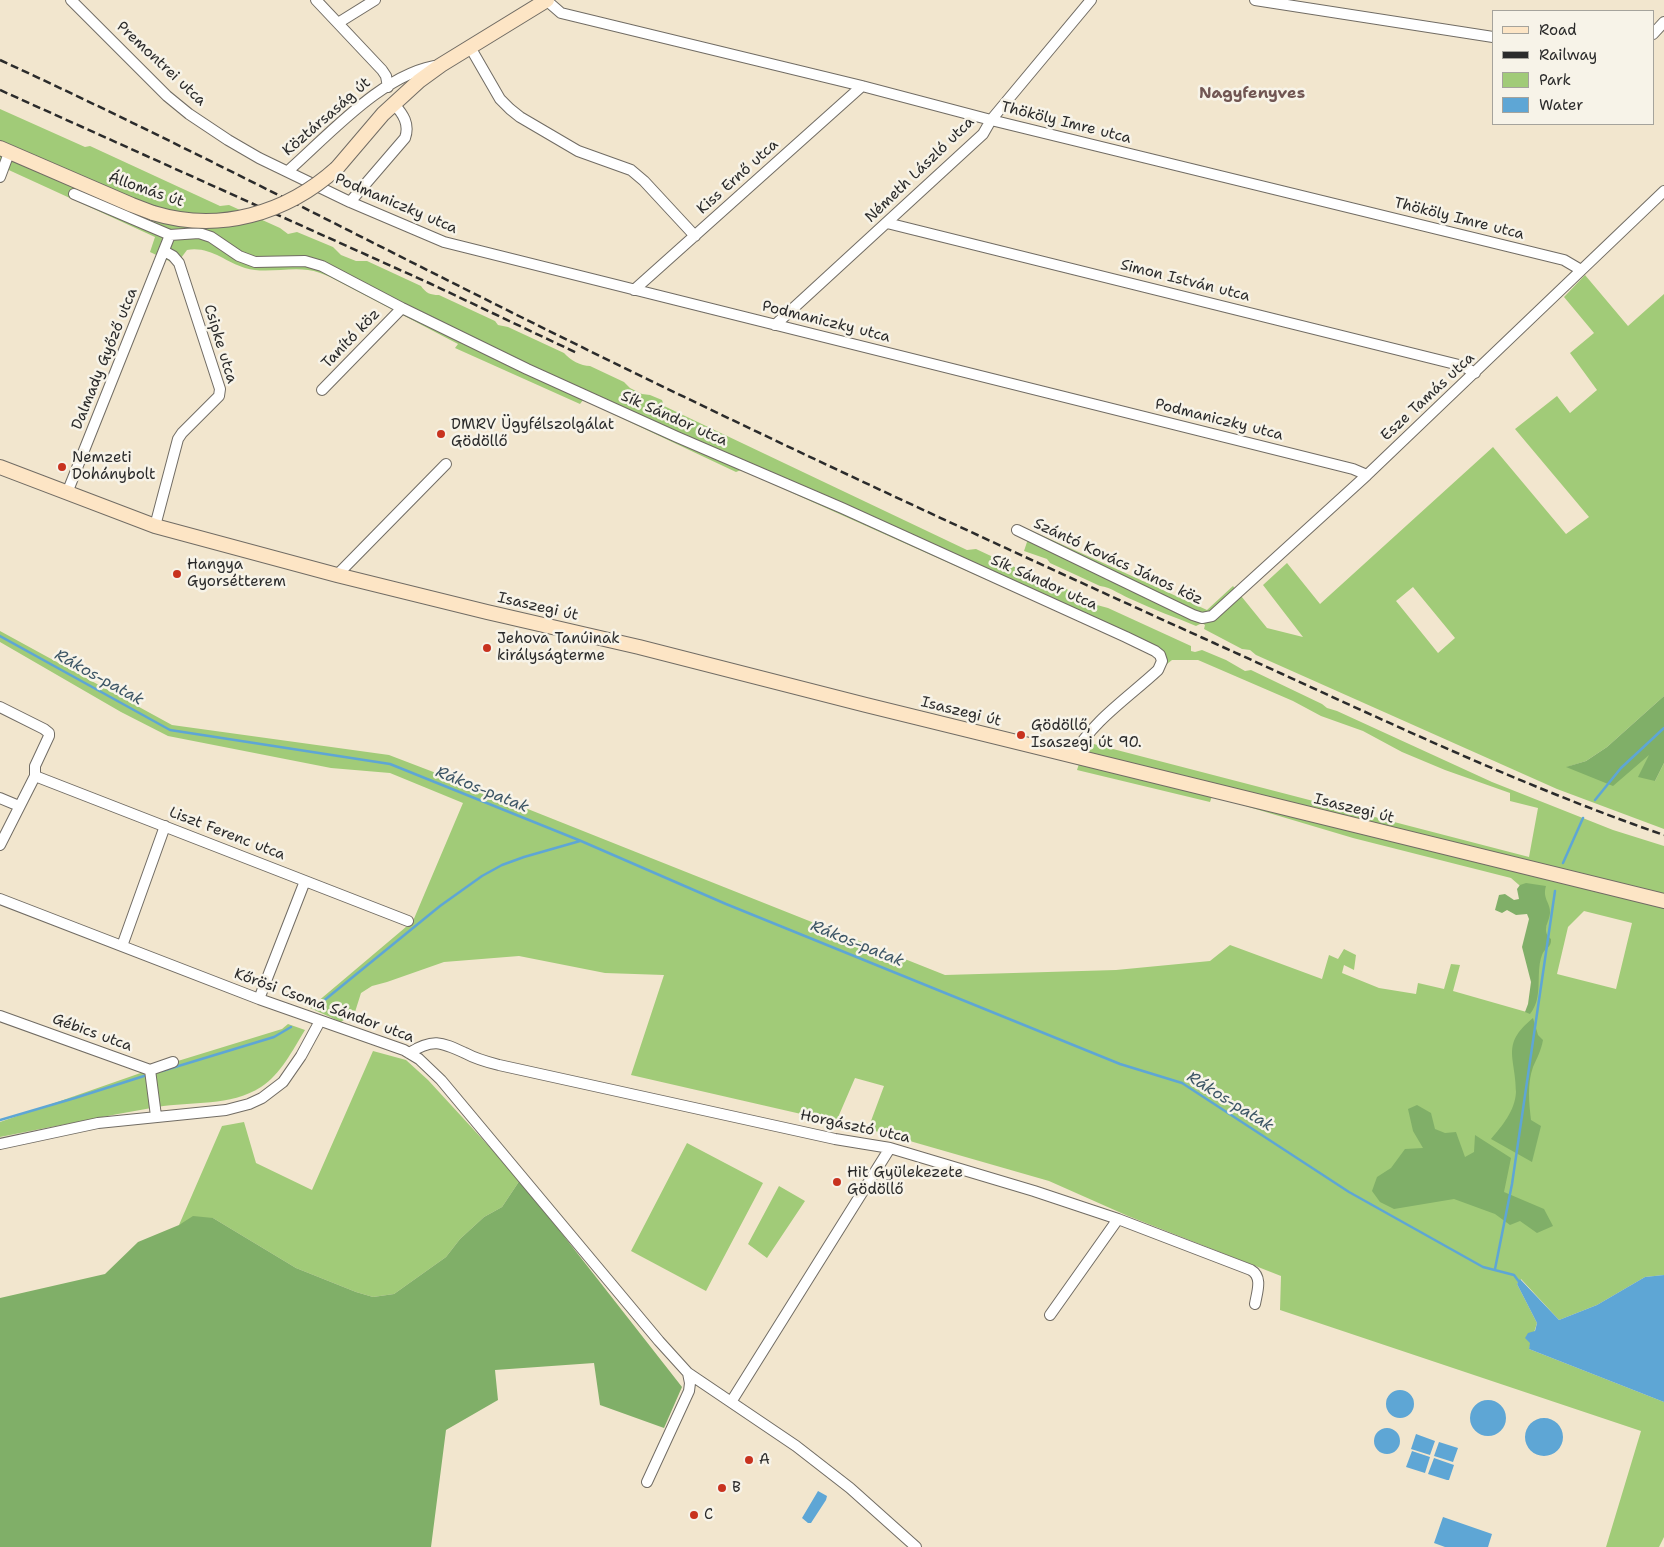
<!DOCTYPE html>
<html>
<head>
<meta charset="utf-8">
<style>
	body { margin:0 }
	#map { position:relative; width:1664px; height:1547px; overflow:hidden; background:#f2e6ce; font-family:"Shantell Sans",sans-serif }
	canvas { display:block }
	.legend { position:absolute; left:1492px; top:10px; width:162px; height:115px; box-sizing:border-box; background:#f7f3e8; border:1px solid #a5a39c; margin:0; padding:6px 9px; list-style:none; font-size:15px; color:#2b2b2b }
	.legend li { display:flex; align-items:center; gap:10px; height:25px }
	.legend b { width:25px; border:1px solid #a5a39c }
</style>
</head>
<body>
<div id="map">
<canvas width="1664" height="1547"></canvas>
<ul class="legend">
<li><b style="height:6px;background:#fde5c5"></b>Road</li>
<li><b style="height:6px;background:#2b2b2b"></b>Railway</li>
<li><b style="height:14px;background:#a1cb78"></b>Park</li>
<li><b style="height:14px;background:#5ea6d5"></b>Water</li>
</ul>
</div>
<script>
const ctx = document.querySelector('canvas').getContext('2d');
ctx.lineJoin = 'round';
function paint(path, color) { ctx.fillStyle = color; ctx.fill(path, 'evenodd'); }
function trace(path, color, width, dash) { ctx.strokeStyle = color; ctx.lineWidth = width; ctx.lineCap = dash ? 'butt' : 'round'; ctx.setLineDash(dash || []); ctx.stroke(path); }
function write(font, color, halo, rows, align = 'center') {
  ctx.font = font + ' "Shantell Sans",sans-serif'; ctx.lineWidth = 5; ctx.setLineDash([]); ctx.textBaseline = 'middle'; ctx.strokeStyle = halo; ctx.fillStyle = color; for (const [text, x, y, turn = 0] of rows) {
    ctx.save(); ctx.translate(x, y); ctx.rotate((+turn || 0) * Math.PI / 180); ctx.textAlign = isNaN(turn) ? turn : align; if (halo) ctx.strokeText(text, 0, 0); ctx.fillText(text, 0, 0); ctx.restore();
  }
}
paint(new Path2D(`
	M 0,109 L 85,147 L 90,146 L 220,206 L 229,205 L 280,228 L 288,234 L 297,232 L 333,247 L 341,255 L 356,261 L 367,261 L 421,286 C 426,293 430,295 439,295 L 495,321 L 498,325 L 508,327 L 564,353 C 570,360 581,366 590,366 L 624,382 L 630,388 L 642,394 L 650,395 L 662,400 L 664,406 L 967,550 L 976,549 L 1038,578 L 1046,580 L 1093,601 L 1097,605 L 1108,608 L 1191,646 L 1191,651 L 1195,652 L 1202,650 L 1226,660 L 1245,671 L 1251,670 L 1322,704 L 1327,708 L 1337,711 L 1492,782 L 1613,830 L 1664,846 L 1664,1275 L 1645,1277 L 1597,1305 L 1559,1320 L 1521,1279 L 1517,1284 L 1537,1323 L 1529,1349 L 1664,1402 L 1664,1537 L 1659,1547 L 1606,1547 L 1641,1431 L 1280,1310 L 1281,1276 L 1128,1216 L 1049,1181 L 868,1129 L 884,1086 L 855,1078 L 836,1122 L 631,1075 L 664,975 L 605,973 L 519,956 L 444,962 L 387,982 L 372,986 L 361,993 L 355,1012 L 341,1022 L 310,1008 L 413,921 L 463,803 L 390,773 L 331,768 L 168,736 L 121,712 L 0,642 L 0,631 L 172,725 L 389,755 L 470,786 L 945,975 L 1116,970 L 1210,961 L 1230,945 L 1322,979 L 1329,955 L 1338,959 L 1344,949 L 1356,955 L 1354,970 L 1344,965 L 1342,973 L 1379,988 L 1416,994 L 1418,983 L 1444,989 L 1451,964 L 1460,965 L 1453,991 L 1530,1013 L 1549,911 L 1511,878 L 1353,838 L 1212,796 L 1210,802 L 1077,770 L 1086,742 L 1529,857 L 1538,808 L 1510,801 L 1510,793 L 1445,770 L 1402,752 L 1363,731 L 1321,716 L 1293,701 L 1198,660 L 1172,660 L 1167,664 L 1148,652 L 741,470 L 736,472 L 583,400 L 580,404 L 455,348 L 458,344 L 330,277 C 323,274 316,271 308,270 C 288,267 265,274 245,268 C 225,262 210,246 187,250 L 181,258 L 184,268 L 150,252 L 155,237 L 0,166 ZM 1584,911 L 1632,923 L 1616,989 L 1557,974 L 1568,927 Z
	M 1585,275 L 1628,326 L 1664,294 L 1664,696 L 1607,747 L 1586,761 L 1567,767 L 1650,753 L 1655,781 L 1664,763 L 1664,829 L 1557,789 L 1256,655 L 1250,650 L 1242,649 L 1204,629 L 1205,625 L 1202,623 L 1196,626 C 1175,617 1154,610 1133,600 C 1122,596 1111,587 1100,586 L 1050,563 L 1047,559 L 1024,551 L 1028,539 L 1015,531 L 1019,525 L 1207,610 L 1233,586 L 1267,628 L 1303,637 L 1263,585 L 1287,563 L 1320,604 L 1493,447 L 1566,534 L 1589,517 L 1515,429 L 1557,396 L 1570,413 L 1597,390 L 1570,353 L 1594,333 L 1564,297 ZM 1413,587 L 1455,638 L 1438,653 L 1396,601 Z
	M 288,1024 L 305,1030 C 292,1051 281,1074 261,1087 C 230,1107 192,1101 157,1107 C 105,1116 52,1127 0,1137 L 0,1122 L 155,1068 L 282,1029 Z
	M 373,1051 L 406,1060 L 428,1080 L 520,1180 L 502,1207 L 484,1217 L 460,1239 L 446,1257 L 394,1294 L 373,1297 L 356,1292 L 296,1268 L 213,1218 L 179,1225 L 222,1126 L 244,1122 L 256,1163 L 312,1190 Z
	M 687,1143 L 763,1183 L 706,1291 L 631,1251 Z
	M 779,1186 L 805,1201 L 767,1258 L 748,1244 Z`), '#a1cb78');
paint(new Path2D(`
	M 1664,696 L 1664,763 L 1655,781 L 1638,777 L 1649,755 L 1613,786 L 1566,767 L 1586,761 L 1607,747 Z
	M 1526,883 L 1546,886 C 1542,899 1551,903 1550,913 C 1549,923 1541,931 1551,939 C 1552,948 1544,948 1542,955 C 1535,974 1544,997 1530,1014 L 1525,1012 L 1528,1004 L 1531,982 L 1522,947 L 1529,919 L 1527,914 L 1516,915 L 1507,910 L 1502,913 L 1495,910 L 1499,895 L 1505,894 L 1514,900 L 1519,899 L 1517,889 L 1520,885 Z
	M 1533,1018 L 1538,1035 L 1543,1040 C 1541,1051 1537,1058 1533,1067 C 1527,1084 1529,1103 1531,1120 L 1541,1126 L 1532,1162 L 1491,1139 C 1502,1126 1515,1111 1516,1092 C 1516,1057 1500,1045 1533,1018 Z
	M 1417,1105 L 1431,1113 L 1435,1129 L 1445,1133 L 1456,1132 L 1465,1157 L 1474,1152 L 1475,1135 L 1511,1158 L 1504,1192 L 1544,1209 L 1553,1226 L 1537,1233 L 1520,1221 L 1510,1225 L 1495,1214 L 1454,1199 L 1394,1209 L 1380,1202 L 1372,1191 L 1377,1177 L 1391,1168 L 1405,1149 L 1423,1148 L 1413,1131 L 1408,1109 Z
	M 520,1180 L 682,1387 L 664,1428 L 600,1405 L 594,1363 L 495,1370 L 498,1400 L 446,1430 L 431,1547 L 0,1547 L 0,1298 L 105,1274 L 138,1242 L 179,1225 L 193,1216 L 213,1218 L 296,1268 L 356,1292 L 373,1297 L 394,1294 L 446,1257 L 460,1239 L 484,1217 L 502,1207 Z`), '#80af68');
paint(new Path2D(`
	M 1664,1275 L 1664,1402 L 1529,1349 L 1530,1343 L 1525,1338 L 1528,1333 L 1535,1331 L 1537,1323 L 1517,1284 L 1520,1279 L 1559,1320 L 1597,1305 L 1645,1277 Z
	M1386 1404a14 14 0 1 1 28 0a14 14 0 1 1-28 0Z
	M1470 1418a18 18 0 1 1 36 0a18 18 0 1 1-36 0Z
	M1525 1437a19 19 0 1 1 38 0a19 19 0 1 1-38 0Z
	M1374 1441a13 13 0 1 1 26 0a13 13 0 1 1-26 0Z
	M 1416,1434 L 1435,1441 L 1430,1455 L 1411,1449 Z
	M 1439,1442 L 1458,1448 L 1453,1462 L 1434,1456 Z
	M 1412,1451 L 1430,1457 L 1425,1473 L 1406,1467 Z
	M 1434,1458 L 1454,1465 L 1449,1480 L 1447,1480 L 1428,1474 Z
	M 818,1491 L 827,1496 L 826,1500 L 811,1523 L 808,1523 L 802,1518 Z
	M 1443,1517 L 1492,1534 L 1488,1547 L 1445,1547 L 1434,1543 Z`), '#5ea6d5');
trace(new Path2D(`
	M 0,636 L 170,730 L 390,764 L 581,841 L 726,904 L 1120,1064 L 1182,1083 L 1349,1192 L 1483,1267 L 1514,1275 L 1520,1283
	M 1595,800 L 1621,768 L 1664,728
	M 1563,863 L 1583,818
	M 316,1007 L 440,906 L 482,876 L 502,865 L 524,857 L 580,841
	M 162,1071 L 274,1037 L 291,1027
	M 0,1120 L 75,1098 L 144,1076
	M 1495,1269 L 1512,1184 L 1555,891`), '#5ea6d5', 2.5);
const street = new Path2D(`
	M 71,0 L 167,96 L 189,114 L 228,140 L 259,158 L 350,202 L 444,242 L 1353,469 L 1367,475
	M 316,0 L 382,70 L 386,76 L 388,87
	M 546,0 L 561,13 L 862,86 L 991,120 L 1564,260 L 1581,270
	M 1255,0 L 1493,37
	M 338,23 L 375,0
	M 1653,34 L 1664,22
	M 470,47 L 500,99 L 510,109 L 520,117 L 578,151 L 631,170 L 644,181 L 695,236
	M 288,171 C 329,135 385,71 441,65
	M 0,177 L 9,153
	M 74,194 L 170,235
	M 350,202 L 405,138 C 410,124 403,114 394,104
	M 887,223 L 1463,366 L 1475,373
	M 170,235 L 199,233 L 211,237 L 239,256 L 255,262 L 305,261 L 322,266 L 402,308 L 527,369 L 677,437 L 842,508 L 1126,637 L 1155,651 L 1160,655 L 1162,661 L 1158,670 C 1129,697 1092,721 1073,756
	M 634,290 L 862,86
	M 775,325 L 983,134 L 991,120 L 1091,0
	M 322,390 L 402,308
	M 67,493 L 170,235
	M 155,526 L 178,439 L 182,433 L 219,396 L 220,389 L 179,263 L 173,256 L 164,251
	M 1017,530 L 1193,615 L 1202,618 L 1212,616 L 1367,475 L 1664,191
	M 337,575 L 446,464
	M 0,707 L 44,729 L 49,733 L 49,736 L 35,766 L 35,776 L 0,845
	M 35,776 L 408,921
	M 0,798 L 19,806
	M 0,899 L 259,999 L 404,1050 L 419,1059 L 441,1080 L 659,1341 L 688,1373 L 796,1446 L 850,1488 L 916,1547
	M 122,946 L 165,826
	M 259,999 L 305,881
	M 0,1016 L 150,1070 L 173,1062
	M 409,1053 C 433,1038 441,1042 465,1053 C 476,1059 487,1062 499,1065 L 835,1139 L 890,1148 L 1034,1191 L 1118,1219 L 1251,1270 C 1263,1277 1257,1292 1255,1304
	M 150,1070 L 156,1116
	M 0,1144 L 98,1123 L 226,1110 L 249,1104 L 262,1098 L 283,1082 L 301,1056 L 320,1021
	M 1050,1315 L 1118,1219
	M 731,1402 L 890,1148
	M 647,1482 L 689,1391 L 690,1383 L 688,1373`);
const secondary = new Path2D(`
	M 0,148 L 132,205 L 153,213
	M 337,168 L 383,114 L 419,81 L 441,65 L 547,0
	M 0,467 L 155,526 L 337,575 L 487,612 L 639,647 L 866,705 L 1664,901`);
trace(street, '#716c64', 12);
trace(secondary, '#716c64', 16);
trace(street, '#fff', 10);
trace(secondary, '#fde5c5', 14);
trace(new Path2D(`
	M 0,60 C 176,141 348,231 521,317 C 750,431 982,538 1214,643 C 1363,710 1510,782 1664,835
	M 0,90 L 429,283 L 577,353`), '#2b2b2b', 2.5, [8, 4]);
const secondaryBridge = new Path2D(`
	M 153,213 C 219,233 286,214 337,168`);
trace(secondaryBridge, '#716c64', 16, []);
trace(secondaryBridge, '#fde5c5', 14);
for (const [x, y, r, color] of [
	[441,434,5,"#c8321e"],
	[62,467,5,"#c8321e"],
	[177,574,5,"#c8321e"],
	[487,648,5,"#c8321e"],
	[1021,735,5,"#c8321e"],
	[837,1182,5,"#c8321e"],
	[749,1460,5,"#c8321e"],
	[722,1488,5,"#c8321e"],
	[694,1515,5,"#c8321e"]
]) { const dot = new Path2D(); dot.arc(x, y, r, 0, 2 * Math.PI); ctx.fillStyle = color; ctx.fill(dot); trace(dot, '#f7f3e8', 2); }
write('15px', '#2b2b2b', '#f7f3e8', [
	["Premontrei utca",161,64,43],
	["Köztársaság út",327,117,-41],
	["Thököly Imre utca",1066,123,14],
	["Németh László utca",920,170,-44],
	["Kiss Ernő utca",738,177,-42],
	["Állomás út",146,190,19],
	["Podmaniczky utca",396,204,23],
	["Thököly Imre utca",1459,219,14],
	["Simon István utca",1185,281,14],
	["Podmaniczky utca",826,322,14],
	["Tanító köz",351,339,-46],
	["Csipke utca",220,344,73],
	["Dalmady Győző utca",105,359,-68],
	["Esze Tamás utca",1428,397,-43],
	["Sík Sándor utca",674,419,24],
	["Podmaniczky utca",1219,420,14],
	["Szántó Kovács János köz",1118,562,25],
	["Sík Sándor utca",1044,583,24],
	["Isaszegi út",538,607,13],
	["Isaszegi út",961,712,14],
	["Isaszegi út",1354,809,14],
	["Liszt Ferenc utca",227,834,21],
	["Kőrösi Csoma Sándor utca",324,1006,20],
	["Gébics utca",92,1033,20],
	["Horgásztó utca",855,1127,12]
]);
write('15px', '#2b2b2b', '#f7f3e8', [
	["DMRV Ügyfélszolgálat",451,425],
	["Gödöllő",451,442],
	["Nemzeti",72,458],
	["Dohánybolt",72,475],
	["Hangya",187,565],
	["Gyorsétterem",187,582],
	["Jehova Tanúinak",497,639],
	["királyságterme",497,656],
	["Gödöllő,",1031,726],
	["Isaszegi út 90.",1031,743],
	["Hit Gyülekezete",847,1173],
	["Gödöllő",847,1190],
	["A",759,1460],
	["B",732,1488],
	["C",704,1515]
], 'left');
write('bold 16px', '#715653', '#f7f3e8', [
	["Nagyfenyves",1252,94]
]);
write('italic 16px', '#3d5666', '#f7f3e8', [
	["Rákos-patak",99,678,29],
	["Rákos-patak",482,790,22],
	["Rákos-patak",857,944,22],
	["Rákos-patak",1230,1102,32]
]);
</script>
</body>
</html>
